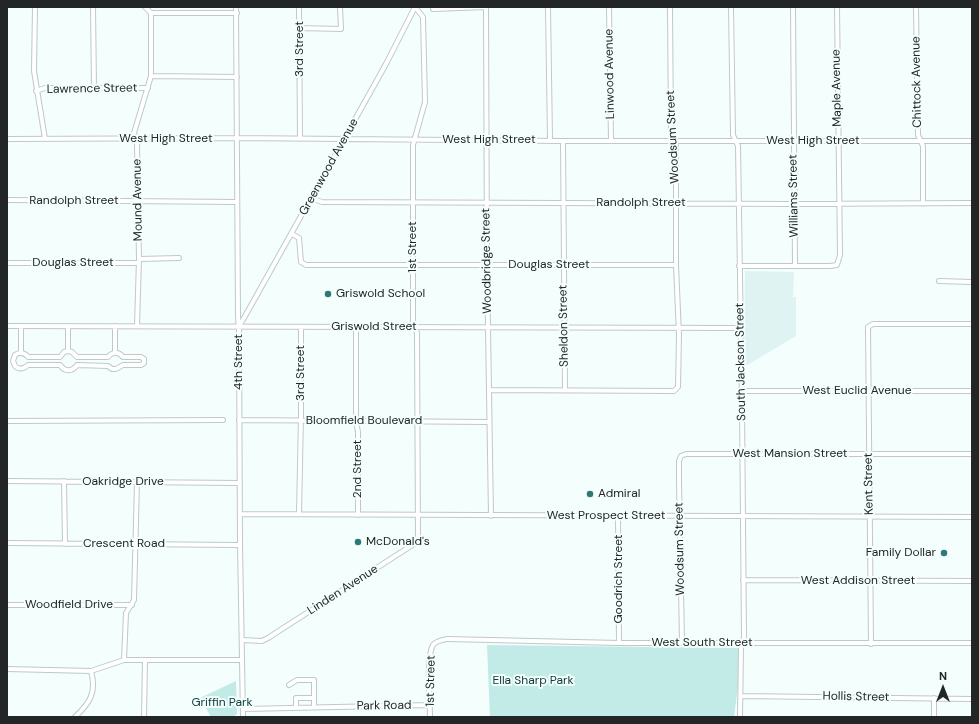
<!DOCTYPE html>
<html>
<head>
<meta charset="utf-8">
<style>
	body { margin:0 }
	#map { position:relative; width:979px; height:724px; overflow:hidden; background:#f3fefd; font-family:"DM Sans",sans-serif }
	canvas { display:block }
	.frame { position:absolute; inset:0; border:8px solid #222626; pointer-events:none }
	.north { position:absolute; left:923px; top:668px; width:40px; height:40px; -webkit-text-stroke:3px #f3fefd; paint-order:stroke; rotate:0deg; font-size:11px; font-weight:700; line-height:16px; text-align:center; color:#222626 }
	.north::after { content:''; display:block; margin:auto; width:14px; height:18px; background:#222626; clip-path:polygon(50% 0,100% 100%,50% 72%,0 100%) }
</style>
</head>
<body>
<div id="map">
<canvas width="979" height="724"></canvas>
<div class="frame"></div>
<div class="north">N</div>
</div>
<script>
const ctx = document.querySelector('canvas').getContext('2d');
ctx.lineJoin = 'round';
function paint(path, color) { ctx.fillStyle = color; ctx.fill(path, 'evenodd'); }
function trace(path, color, width, dash) { ctx.strokeStyle = color; ctx.lineWidth = width; ctx.lineCap = dash ? 'butt' : 'round'; ctx.setLineDash(dash || []); ctx.stroke(path); }
function write(font, color, halo, rows, align = 'center') {
  ctx.font = font + ' "DM Sans",sans-serif'; ctx.lineWidth = 4; ctx.setLineDash([]); ctx.textBaseline = 'middle'; ctx.strokeStyle = halo; ctx.fillStyle = color; for (const [text, x, y, turn = 0] of rows) {
    ctx.save(); ctx.translate(x, y); ctx.rotate((+turn || 0) * Math.PI / 180); ctx.textAlign = isNaN(turn) ? turn : align; if (halo) ctx.strokeText(text, 0, 0); ctx.fillText(text, 0, 0); ctx.restore();
  }
}
paint(new Path2D(`
	M 745,271 L 794,272 L 793,297 L 796,297 L 796,336 L 744,367 Z`), '#dff3f2');
paint(new Path2D(`
	M 487,645 L 743,648 L 734,717 L 490,717 Z
	M 236,681 L 237,714 L 233,717 L 211,717 L 200,698 Z`), '#c2ebe8');
const minor = new Path2D(`
	M 35,7 L 34,71 L 45,139
	M 93,7 L 94,88
	M 236,7 L 238,316 L 239,331 L 240,545 L 243,717
	M 299,7 L 300,139
	M 486,7 L 487,265 L 491,516
	M 548,7 L 550,140
	M 609,7 L 611,141
	M 731,7 L 733,135 L 738,146 L 742,406 L 744,637 L 741,647 L 740,717
	M 793,7 L 795,266
	M 916,7 L 918,135 L 923,146 L 923,204
	M 433,9 L 486,7
	M 151,13 L 237,13
	M 300,28 L 341,29 L 340,7
	M 151,76 L 237,77
	M 36,91 L 45,88 L 148,88
	M 7,139 L 237,138 L 563,141 L 972,141
	M 563,141 L 565,390
	M 312,196 L 316,200 L 322,202 L 794,204 L 972,203
	M 7,200 L 237,202
	M 292,234 L 299,238 L 301,262 L 306,265 L 676,265
	M 139,259 L 179,258
	M 7,263 L 138,263
	M 739,266 L 830,266 L 837,265 L 840,255 L 837,7
	M 939,281 L 972,282
	M 7,326 L 740,328
	M 68,326 L 68,351
	M 115,326 L 115,352
	M 137,326 L 139,259 L 137,143 L 134,133 L 151,76 L 151,13 L 145,7
	M 239,326 L 244,318 L 386,64 L 415,7
	M 356,327 L 356,421 L 358,432 L 358,515
	M 68,351 L 72,352 L 77,357 L 108,357 C 112,352 118,351 123,357 L 141,357 L 144,359 L 144,363 L 141,365 L 123,365 L 116,369 L 112,369 L 108,366 L 77,365 C 72,372 65,372 60,365 L 28,365 C 24,369 19,370 15,366 L 13,361 L 15,355 C 19,352 24,352 28,357 L 60,357 L 64,352 Z
	M 21,353 L 21,326
	M 489,390 L 674,391 L 678,387 L 679,335 L 676,265 L 676,146 L 671,135 L 670,7
	M 742,391 L 972,391
	M 239,420 L 489,422
	M 7,421 L 223,420
	M 7,481 L 240,483
	M 64,481 L 65,544
	M 240,514 L 972,517
	M 299,514 L 301,415 L 301,327
	M 618,516 L 619,643
	M 7,543 L 240,545
	M 743,580 L 972,581
	M 7,605 L 132,605
	M 242,640 L 262,641 L 268,638 L 417,542 L 418,538 L 417,333 L 413,322 L 413,145 L 425,102 L 423,17 L 415,7
	M 682,643 L 679,480 L 679,461 L 681,456 L 686,454 L 972,454
	M 871,644 L 868,327 L 873,324 L 972,324
	M 124,660 L 126,613 L 134,600 L 137,482
	M 7,669 L 91,671 L 124,660 L 242,660
	M 289,685 L 297,680 L 314,680 L 314,707
	M 741,696 L 972,699
	M 296,708 L 296,698 L 314,698
	M 243,709 L 430,705
	M 75,717 C 90,703 97,692 91,671
	M 144,717 L 145,660
	M 430,717 C 430,702 426,656 433,645 C 436,641 442,640 447,639 L 619,643 L 972,643
	M 934,717 L 934,698`);
trace(minor, '#bec9c8', 6);
trace(minor, '#fff', 4);
for (const [x, y, r, color] of [
	[328,294,4,"#2f7875"],
	[590,494,4,"#2f7875"],
	[358,542,4,"#2f7875"],
	[944,553,4,"#2f7875"]
]) { const dot = new Path2D(); dot.arc(x, y, r, 0, 2 * Math.PI); ctx.fillStyle = color; ctx.fill(dot); trace(dot, '#f3fefd', 1.5); }
write('12px', '#222626', '#f3fefd', [
	["3rd Street",300,49,-90],
	["Linwood Avenue",610,74,-91],
	["Chittock Avenue",917,82,-91],
	["Maple Avenue",837,88,-91],
	["Lawrence Street",92,89,-1],
	["Woodsum Street",673,137,-93],
	["West High Street",166,139],
	["West High Street",489,140],
	["West High Street",813,141],
	["Greenwood Avenue",329,167,-61],
	["Williams Street",794,196,-91],
	["Mound Avenue",138,200,-91],
	["Randolph Street",74,201],
	["Randolph Street",641,203],
	["1st Street",413,247,-90],
	["Woodbridge Street",487,261,-91],
	["Douglas Street",73,263],
	["Douglas Street",549,265],
	["Sheldon Street",564,326,-91],
	["Griswold Street",374,327],
	["4th Street",239,362,-90],
	["South Jackson Street",741,362,-91],
	["3rd Street",301,373,-90],
	["West Euclid Avenue",857,391],
	["Bloomfield Boulevard",364,421],
	["West Mansion Street",790,454],
	["2nd Street",358,469,-90],
	["Oakridge Drive",123,482],
	["Kent Street",869,484,-91],
	["West Prospect Street",606,516],
	["Crescent Road",124,544],
	["Woodsum Street",680,549,-91],
	["Goodrich Street",619,579,-90],
	["West Addison Street",858,581],
	["Linden Avenue",343,590,-33],
	["Woodfield Drive",69,605],
	["West South Street",702,643],
	["1st Street",431,681,-89],
	["Hollis Street",856,697,1],
	["Park Road",384,706,-1]
]);
write('12px', '#222626', '#f3fefd', [
	["Griswold School",336,294],
	["Admiral",598,494],
	["McDonald's",366,542],
	["Family Dollar",936,553,"right"]
], 'left');
write('12px', '#0a3a38', '#f3fefd', [
	["Ella Sharp Park",533,681],
	["Griffin Park",222,703]
]);
</script>
</body>
</html>
